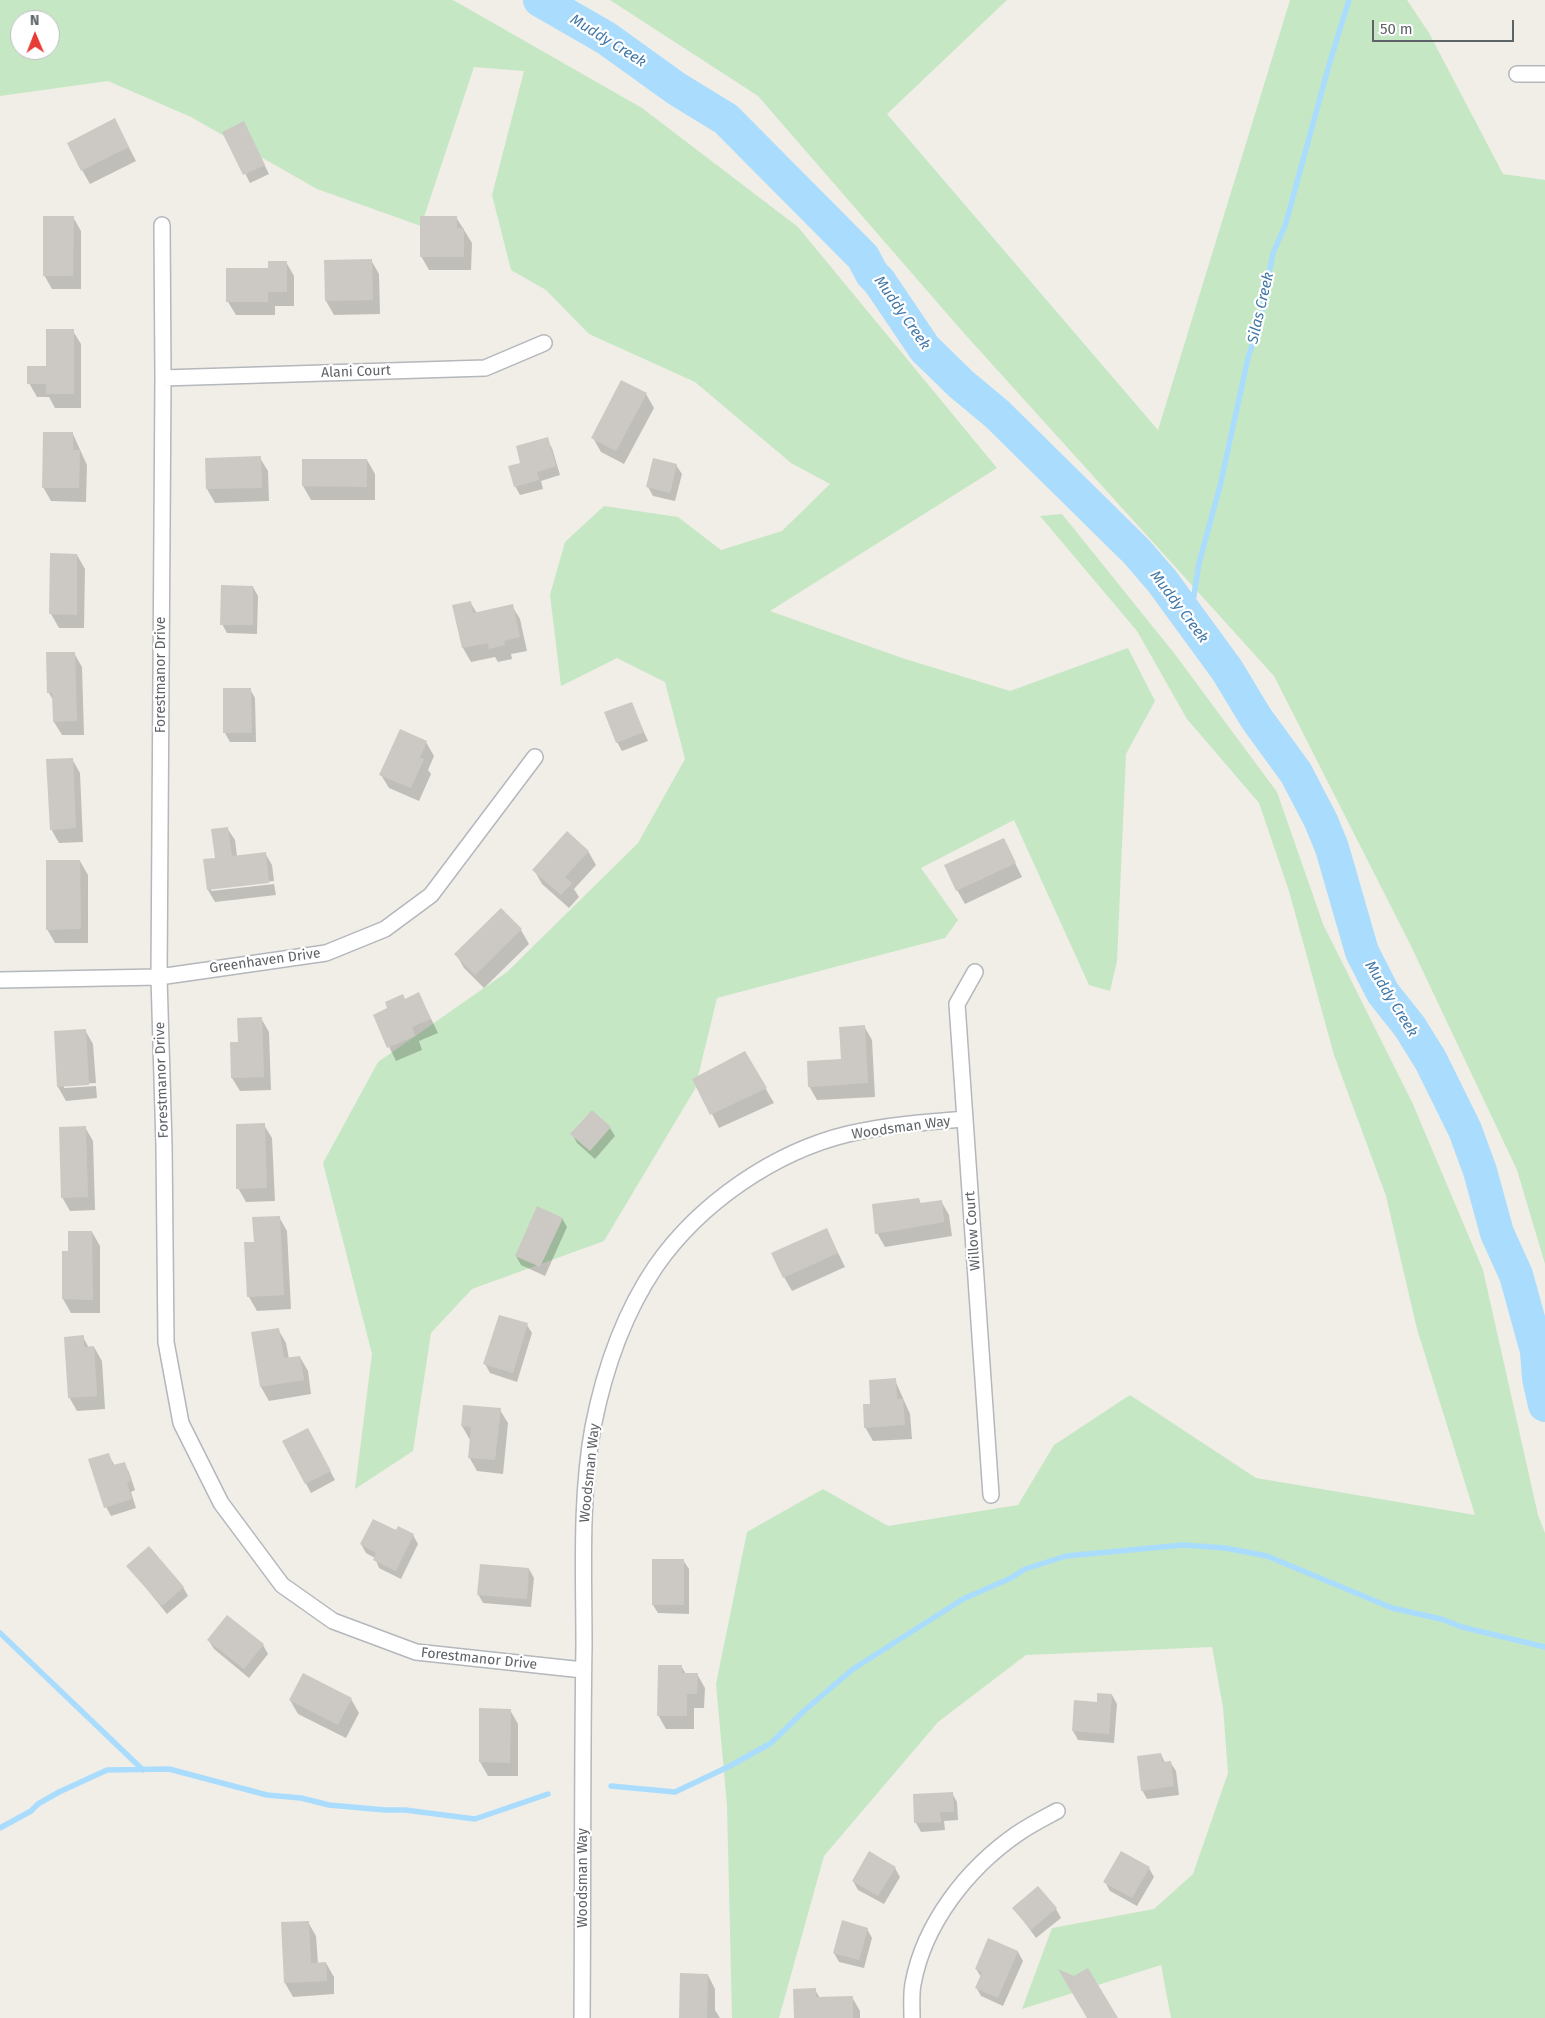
<!DOCTYPE html>
<html>
<head>
<meta charset="utf-8">
<style>
	body { margin:0 }
	#map { position:relative; width:1545px; height:2018px; overflow:hidden; background:#f0eee7; font-family:"Fira Sans",sans-serif }
	canvas { display:block }
	.north { position:absolute; left:10px; top:10px; width:50px; height:50px; box-sizing:border-box; background:#fff; border:1px solid #bfc1c2; border-radius:50%; rotate:359deg; font-size:14px; font-weight:700; line-height:20px; text-align:center; color:#5e6367 }
	.north::after { content:''; display:block; margin:auto; width:18px; height:22px; background:#e73d36; clip-path:polygon(50% 0,100% 100%,50% 72%,0 100%) }
	.scale { position:absolute; left:1372px; top:20px; width:142px; height:22px; box-sizing:border-box; border:2px solid #5e6367; border-top:0; padding-left:6px; font-size:15px; line-height:18px; white-space:nowrap; color:#5e6367; -webkit-text-stroke:4px #fff; paint-order:stroke }
</style>
</head>
<body>
<div id="map">
<canvas width="1545" height="2018"></canvas>
<div class="north">N</div>
<div class="scale">50 m</div>
</div>
<script>
const ctx = document.querySelector('canvas').getContext('2d');
ctx.lineJoin = 'round';
function paint(path, color) { ctx.fillStyle = color; ctx.fill(path, 'evenodd'); }
function trace(path, color, width, dash) { ctx.strokeStyle = color; ctx.lineWidth = width; ctx.lineCap = dash ? 'butt' : 'round'; ctx.setLineDash(dash || []); ctx.stroke(path); }
function write(font, color, halo, rows, align = 'center') {
  ctx.font = font + ' "Fira Sans",sans-serif'; ctx.lineWidth = 4.5; ctx.setLineDash([]); ctx.textBaseline = 'middle'; ctx.strokeStyle = halo; ctx.fillStyle = color; for (const [text, x, y, turn = 0] of rows) {
    ctx.save(); ctx.translate(x, y); ctx.rotate((+turn || 0) * Math.PI / 180); ctx.textAlign = isNaN(turn) ? turn : align; if (halo) ctx.strokeText(text, 0, 0); ctx.fillText(text, 0, 0); ctx.restore();
  }
}
paint(new Path2D(`
	M 0,0 L 453,0 L 642,108 L 798,227 L 997,468 L 770,611 L 902,658 L 1010,691 L 1128,648 L 1155,701 L 1126,754 L 1117,961 L 1110,991 L 1089,985 L 1014,820 L 921,868 L 958,920 L 945,938 L 717,998 L 695,1089 L 604,1241 L 472,1289 L 431,1333 L 413,1451 L 355,1489 L 372,1354 L 323,1163 L 378,1062 L 507,972 L 638,843 L 685,759 L 665,682 L 617,658 L 561,686 L 550,595 L 565,542 L 604,506 L 678,517 L 721,550 L 782,531 L 830,484 L 791,463 L 695,382 L 589,334 L 546,290 L 511,270 L 492,195 L 524,71 L 474,67 L 421,226 L 317,189 L 191,117 L 108,81 L 0,96 ZM 20,20 L 50,20 L 50,50 L 20,50 Z
	M 610,0 L 1007,0 L 887,114 L 1158,430 L 1290,0 L 1407,0 L 1429,33 L 1503,174 L 1545,180 L 1545,1264 L 1517,1170 L 1410,944 L 1274,676 L 962,331 L 758,96 Z
	M 1062,514 L 1174,653 L 1277,792 L 1323,924 L 1412,1102 L 1483,1270 L 1538,1515 L 1545,1533 L 1545,2018 L 1171,2018 L 1161,1965 L 1022,2009 L 1052,1928 L 1154,1909 L 1193,1874 L 1228,1773 L 1223,1707 L 1212,1647 L 1026,1655 L 938,1722 L 824,1856 L 779,2018 L 732,2018 L 727,1805 L 716,1684 L 747,1532 L 823,1489 L 888,1526 L 1018,1505 L 1054,1445 L 1130,1395 L 1256,1478 L 1475,1515 L 1417,1329 L 1386,1196 L 1334,1055 L 1289,891 L 1259,803 L 1187,719 L 1137,631 L 1040,516 Z`), '#c6e7c4');
paint(new Path2D(`
	M 224,132 L 248,132 L 269,174 L 250,183 Z
	M 122,134 L 136,161 L 90,184 L 82,170 Z
	M 73,217 L 81,231 L 81,289 L 52,289 L 44,275 Z
	M 456,217 L 472,243 L 471,270 L 429,270 L 421,256 Z
	M 371,260 L 379,274 L 380,314 L 334,315 L 326,301 Z
	M 286,262 L 294,276 L 294,306 L 275,306 L 275,315 L 236,315 L 228,302 L 269,269 Z
	M 73,331 L 81,344 L 81,408 L 55,408 L 49,397 L 37,397 L 29,383 L 47,367 Z
	M 646,394 L 654,408 L 624,464 L 601,452 L 593,438 Z
	M 73,434 L 87,465 L 86,502 L 51,501 L 43,487 Z
	M 547,439 L 552,448 L 560,475 L 541,481 L 543,489 L 520,495 L 515,486 L 522,464 Z
	M 260,458 L 268,471 L 269,501 L 215,503 L 207,489 L 206,459 Z
	M 304,460 L 367,460 L 375,474 L 375,500 L 311,500 L 303,486 Z
	M 676,465 L 682,474 L 675,501 L 653,496 L 648,487 Z
	M 77,555 L 85,569 L 84,628 L 59,628 L 51,614 Z
	M 253,587 L 258,596 L 257,634 L 227,633 L 222,624 Z
	M 470,602 L 477,613 L 512,606 L 520,619 L 527,651 L 511,654 L 512,659 L 498,662 L 495,657 L 471,662 L 463,648 L 454,606 Z
	M 74,653 L 82,667 L 84,735 L 62,735 L 54,722 L 54,702 L 49,693 L 47,654 Z
	M 250,689 L 255,698 L 256,742 L 230,742 L 225,733 Z
	M 631,703 L 648,741 L 622,751 L 617,742 Z
	M 426,742 L 434,756 L 428,770 L 431,774 L 419,801 L 389,788 L 381,775 Z
	M 72,759 L 80,773 L 83,842 L 59,843 L 51,829 Z
	M 227,828 L 235,840 L 237,856 L 265,853 L 272,865 L 274,881 L 211,888 L 211,891 L 274,884 L 276,895 L 215,902 L 208,890 Z
	M 1003,839 L 1022,877 L 965,904 L 957,890 Z
	M 588,851 L 596,865 L 574,889 L 579,897 L 569,908 L 542,884 L 534,870 Z
	M 80,861 L 88,875 L 88,943 L 55,943 L 47,929 Z
	M 501,910 L 521,930 L 529,944 L 484,988 L 464,968 L 456,954 Z
	M 419,994 L 438,1033 L 419,1041 L 422,1050 L 396,1061 L 374,1016 Z
	M 261,1018 L 269,1032 L 271,1090 L 240,1091 L 232,1078 L 240,1043 Z
	M 864,1026 L 872,1040 L 875,1097 L 817,1100 L 809,1086 L 842,1060 Z
	M 85,1030 L 93,1044 L 96,1083 L 64,1085 L 64,1088 L 96,1086 L 97,1098 L 66,1101 L 58,1087 Z
	M 745,1053 L 774,1103 L 719,1128 L 712,1114 Z
	M 264,1125 L 272,1138 L 275,1201 L 246,1202 L 238,1188 Z
	M 85,1127 L 93,1141 L 95,1210 L 70,1211 L 62,1197 Z
	M 610,1128 L 615,1136 L 595,1159 L 577,1143 L 572,1134 Z
	M 919,1199 L 921,1204 L 941,1201 L 949,1215 L 952,1236 L 885,1247 L 877,1233 Z
	M 279,1217 L 287,1231 L 291,1309 L 257,1311 L 249,1297 L 245,1244 L 255,1243 Z
	M 562,1218 L 567,1227 L 545,1276 L 521,1265 L 516,1256 Z
	M 827,1230 L 845,1267 L 792,1291 L 784,1277 Z
	M 92,1232 L 100,1246 L 100,1313 L 71,1313 L 63,1299 L 63,1252 L 70,1252 Z
	M 527,1325 L 532,1333 L 517,1382 L 490,1373 L 485,1364 Z
	M 278,1329 L 286,1343 L 289,1359 L 300,1357 L 308,1371 L 311,1394 L 269,1401 L 261,1387 L 252,1333 Z
	M 83,1337 L 89,1348 L 94,1347 L 102,1361 L 105,1409 L 77,1411 L 69,1397 Z
	M 895,1380 L 910,1414 L 912,1439 L 873,1441 L 865,1427 L 872,1405 Z
	M 500,1410 L 508,1423 L 503,1474 L 477,1471 L 469,1457 L 470,1440 L 462,1426 Z
	M 307,1429 L 335,1480 L 311,1493 L 284,1442 Z
	M 108,1454 L 115,1466 L 124,1463 L 129,1472 L 135,1490 L 131,1492 L 136,1508 L 111,1516 L 106,1507 Z
	M 413,1535 L 418,1544 L 401,1579 L 379,1568 L 375,1558 L 366,1553 L 361,1544 Z
	M 683,1560 L 689,1569 L 689,1614 L 658,1613 L 653,1605 Z
	M 128,1566 L 183,1587 L 188,1596 L 167,1614 Z
	M 529,1569 L 534,1578 L 531,1607 L 483,1603 L 478,1594 Z
	M 209,1641 L 263,1645 L 268,1654 L 249,1678 L 214,1649 Z
	M 681,1666 L 686,1674 L 697,1674 L 705,1688 L 704,1708 L 694,1708 L 694,1729 L 666,1729 L 658,1715 Z
	M 1112,1695 L 1117,1704 L 1114,1743 L 1078,1740 L 1073,1731 L 1098,1703 Z
	M 351,1699 L 359,1713 L 346,1738 L 298,1714 L 290,1700 Z
	M 480,1709 L 510,1710 L 518,1724 L 518,1776 L 488,1776 L 480,1762 Z
	M 1161,1754 L 1165,1763 L 1170,1762 L 1176,1771 L 1179,1795 L 1147,1799 L 1142,1790 Z
	M 952,1793 L 957,1802 L 958,1820 L 944,1821 L 945,1830 L 921,1832 L 916,1823 Z
	M 895,1868 L 900,1877 L 884,1904 L 858,1890 L 853,1881 Z
	M 1149,1868 L 1154,1877 L 1137,1906 L 1110,1891 L 1105,1882 Z
	M 1014,1908 L 1056,1909 L 1061,1918 L 1036,1938 Z
	M 308,1922 L 316,1936 L 318,1964 L 326,1963 L 334,1977 L 334,1994 L 293,1997 L 285,1983 Z
	M 867,1929 L 872,1938 L 864,1968 L 839,1962 L 834,1953 Z
	M 989,1940 L 1018,1952 L 1023,1961 L 1003,2006 L 981,1996 L 976,1987 L 981,1977 L 976,1969 Z
	M 708,1975 L 715,1989 L 715,2010 L 720,2018 L 680,2018 Z
	M 815,1990 L 820,1998 L 852,1997 L 860,2011 L 860,2018 L 795,2018 Z`), '#0003');
trace(new Path2D(`
	M 1190,621 L 1199,563 L 1220,486 L 1248,358 L 1261,316 L 1273,253 L 1285,226 L 1329,65 L 1349,0
	M 0,1633 L 143,1770
	M 611,1786 L 675,1792 L 730,1766 L 771,1743 L 805,1710 L 853,1669 L 963,1599 L 1011,1578 L 1025,1569 L 1066,1556 L 1183,1545 L 1225,1548 L 1267,1556 L 1392,1608 L 1441,1619 L 1462,1627 L 1545,1647
	M 0,1828 L 31,1811 L 38,1804 L 59,1792 L 107,1770 L 169,1769 L 267,1795 L 301,1798 L 329,1805 L 385,1810 L 405,1810 L 475,1819 L 548,1794`), '#aadcfe', 5.5);
trace(new Path2D(`
	M 540,0 L 606,38 L 677,89 L 726,119 L 863,257 L 872,274 L 879,281 L 925,349 L 961,384 L 997,414 L 1137,552 L 1162,581 L 1227,670 L 1256,718 L 1296,773 L 1321,821 L 1332,848 L 1362,952 L 1383,993 L 1410,1027 L 1431,1061 L 1465,1130 L 1480,1171 L 1497,1233 L 1516,1275 L 1537,1351 L 1539,1378 L 1545,1405`), '#aadcfe', 34);
paint(new Path2D(`
	M 115,118 L 129,147 L 81,171 L 67,143 Z
	M 244,121 L 265,165 L 243,175 L 222,132 Z
	M 43,216 L 74,216 L 73,276 L 43,276 Z
	M 420,216 L 457,216 L 457,228 L 464,228 L 464,257 L 420,257 Z
	M 372,259 L 373,300 L 325,301 L 324,260 Z
	M 268,261 L 287,261 L 287,292 L 268,292 L 268,302 L 226,302 L 226,268 L 268,268 Z
	M 46,329 L 74,329 L 74,394 L 46,394 L 46,384 L 27,384 L 27,366 L 46,366 Z
	M 621,380 L 647,393 L 616,451 L 591,438 Z
	M 43,432 L 73,432 L 73,450 L 80,450 L 79,488 L 42,488 Z
	M 548,437 L 556,466 L 537,472 L 539,480 L 514,487 L 508,466 L 520,463 L 516,446 Z
	M 261,456 L 262,488 L 206,489 L 205,458 Z
	M 653,458 L 677,464 L 670,493 L 646,487 Z
	M 302,459 L 367,459 L 367,487 L 302,486 Z
	M 50,553 L 77,554 L 77,615 L 49,614 Z
	M 221,585 L 253,586 L 253,625 L 220,625 Z
	M 471,601 L 473,613 L 513,604 L 520,637 L 504,641 L 505,645 L 489,649 L 488,643 L 462,648 L 452,605 Z
	M 46,652 L 75,652 L 77,721 L 53,722 L 52,693 L 47,693 Z
	M 223,688 L 251,688 L 252,733 L 223,733 Z
	M 632,702 L 644,732 L 616,743 L 604,712 Z
	M 400,729 L 427,741 L 420,758 L 424,759 L 411,788 L 379,775 Z
	M 73,758 L 76,828 L 50,830 L 46,759 Z
	M 228,827 L 232,856 L 266,852 L 269,883 L 207,890 L 203,859 L 215,858 L 211,829 Z
	M 567,831 L 589,851 L 565,877 L 572,883 L 561,895 L 532,870 Z
	M 1004,838 L 1016,863 L 956,891 L 944,865 Z
	M 46,860 L 80,860 L 81,929 L 46,930 Z
	M 501,908 L 522,929 L 475,975 L 454,954 Z
	M 419,992 L 431,1019 L 412,1027 L 415,1036 L 387,1048 L 373,1015 L 387,1008 L 385,1002 L 403,994 L 405,999 Z
	M 262,1017 L 264,1077 L 231,1078 L 230,1042 L 238,1042 L 237,1018 Z
	M 865,1025 L 868,1083 L 808,1087 L 807,1061 L 841,1059 L 839,1027 Z
	M 86,1029 L 89,1085 L 57,1087 L 54,1031 Z
	M 745,1051 L 767,1088 L 710,1115 L 692,1079 Z
	M 592,1110 L 611,1127 L 590,1151 L 570,1134 Z
	M 265,1123 L 267,1188 L 236,1189 L 236,1124 Z
	M 86,1126 L 88,1197 L 61,1198 L 59,1127 Z
	M 919,1198 L 920,1203 L 942,1200 L 944,1222 L 875,1234 L 872,1204 Z
	M 537,1206 L 563,1218 L 540,1267 L 515,1256 Z
	M 280,1216 L 284,1295 L 247,1297 L 244,1242 L 254,1242 L 252,1217 Z
	M 827,1228 L 838,1253 L 783,1278 L 771,1253 Z
	M 68,1231 L 92,1231 L 93,1300 L 62,1299 L 62,1251 L 68,1251 Z
	M 499,1315 L 528,1323 L 513,1373 L 483,1364 Z
	M 279,1328 L 284,1358 L 300,1356 L 304,1380 L 260,1387 L 251,1332 Z
	M 84,1335 L 84,1347 L 94,1346 L 97,1396 L 68,1398 L 64,1337 Z
	M 896,1378 L 897,1399 L 903,1399 L 905,1425 L 864,1428 L 863,1404 L 870,1404 L 869,1380 Z
	M 463,1405 L 501,1408 L 495,1460 L 468,1458 L 471,1427 L 461,1426 Z
	M 308,1428 L 331,1471 L 305,1484 L 282,1441 Z
	M 109,1453 L 113,1465 L 125,1462 L 131,1481 L 127,1483 L 132,1499 L 104,1508 L 88,1459 Z
	M 373,1519 L 396,1530 L 398,1526 L 414,1534 L 396,1571 L 373,1560 L 376,1553 L 360,1544 Z
	M 149,1546 L 184,1587 L 162,1606 L 126,1566 Z
	M 652,1559 L 684,1559 L 684,1605 L 652,1605 Z
	M 480,1564 L 529,1568 L 527,1599 L 477,1595 Z
	M 227,1615 L 264,1644 L 244,1669 L 207,1640 Z
	M 658,1665 L 682,1665 L 682,1673 L 698,1673 L 697,1694 L 687,1694 L 687,1716 L 657,1716 Z
	M 303,1673 L 352,1698 L 338,1725 L 289,1700 Z
	M 1097,1693 L 1112,1694 L 1109,1734 L 1072,1731 L 1074,1700 L 1097,1702 Z
	M 479,1708 L 511,1709 L 510,1763 L 479,1762 Z
	M 1161,1753 L 1162,1762 L 1171,1761 L 1174,1786 L 1141,1791 L 1137,1756 Z
	M 953,1792 L 954,1812 L 940,1812 L 941,1822 L 914,1823 L 913,1794 Z
	M 869,1851 L 896,1867 L 878,1896 L 852,1881 Z
	M 1121,1851 L 1150,1867 L 1132,1898 L 1103,1882 Z
	M 1038,1886 L 1057,1908 L 1031,1930 L 1012,1908 Z
	M 842,1920 L 868,1928 L 859,1960 L 833,1953 Z
	M 309,1921 L 311,1963 L 326,1962 L 327,1981 L 284,1983 L 281,1922 Z
	M 988,1938 L 1018,1951 L 998,1998 L 975,1988 L 982,1972 L 975,1969 Z
	M 1088,1968 L 1118,2018 L 1087,2018 L 1058,1969 L 1074,1976 Z
	M 680,1973 L 708,1974 L 707,2018 L 679,2018 Z
	M 816,1988 L 816,1997 L 853,1996 L 853,2018 L 794,2018 L 793,1989 Z`), '#ccc9c4');
const minor = new Path2D(`
	M 1517,74 L 1545,74
	M 162,225 L 163,378 L 159,977 L 164,1145 L 166,1342 L 181,1423 L 221,1503 L 282,1585 L 333,1621 L 416,1652 L 583,1670
	M 163,378 L 485,368 L 544,343
	M 975,972 L 957,1004 L 991,1495
	M 0,980 L 159,977 L 326,953 L 385,929 L 431,895 L 535,757
	M 582,2018 C 583,1894 582,1770 584,1646 C 584,1574 580,1498 593,1427 C 604,1371 624,1313 656,1266 C 700,1203 774,1152 848,1134 C 886,1125 926,1122 965,1119
	M 912,2018 C 912,2007 911,1994 913,1984 C 924,1923 968,1868 1017,1834 C 1030,1825 1044,1818 1057,1811`);
trace(minor, '#b4b7bb', 18);
trace(minor, '#fff', 15);
write('14px', '#5e6367', '#fff', [
	["Alani Court",356,372,-2],
	["Forestmanor Drive",161,675,-90],
	["Greenhaven Drive",265,961,-8],
	["Forestmanor Drive",162,1080,-92],
	["Woodsman Way",901,1128,-8],
	["Willow Court",973,1231,-94],
	["Woodsman Way",590,1473,-84],
	["Forestmanor Drive",479,1659,6],
	["Woodsman Way",583,1878,-90]
]);
write('italic 15px', '#4278a8', '#fff', [
	["Muddy Creek",608,41,32],
	["Silas Creek",1261,308,-77],
	["Muddy Creek",902,313,55],
	["Muddy Creek",1179,607,53],
	["Muddy Creek",1391,999,58]
]);
</script>
</body>
</html>
